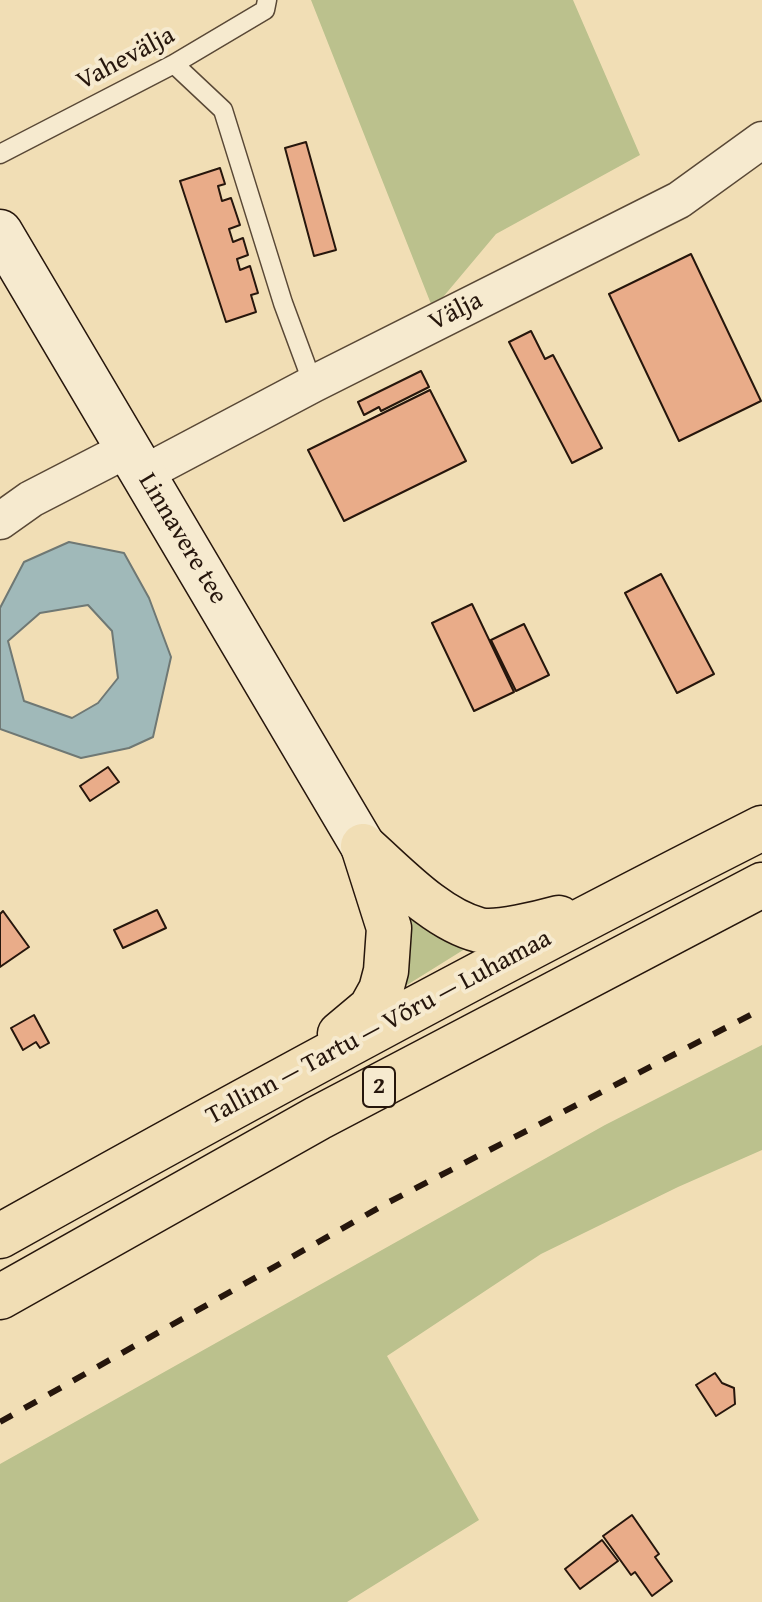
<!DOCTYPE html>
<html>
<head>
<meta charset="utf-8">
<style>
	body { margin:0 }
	canvas { display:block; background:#f1deb5 }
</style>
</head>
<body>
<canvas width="762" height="1602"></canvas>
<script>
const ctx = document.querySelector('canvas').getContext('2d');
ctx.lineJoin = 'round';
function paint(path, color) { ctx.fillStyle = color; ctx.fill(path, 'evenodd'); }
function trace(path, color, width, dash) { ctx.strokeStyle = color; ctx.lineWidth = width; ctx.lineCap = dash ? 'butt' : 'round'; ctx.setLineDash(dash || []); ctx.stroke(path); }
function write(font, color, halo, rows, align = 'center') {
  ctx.font = font + ' "Gentium Book Plus",serif'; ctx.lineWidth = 8; ctx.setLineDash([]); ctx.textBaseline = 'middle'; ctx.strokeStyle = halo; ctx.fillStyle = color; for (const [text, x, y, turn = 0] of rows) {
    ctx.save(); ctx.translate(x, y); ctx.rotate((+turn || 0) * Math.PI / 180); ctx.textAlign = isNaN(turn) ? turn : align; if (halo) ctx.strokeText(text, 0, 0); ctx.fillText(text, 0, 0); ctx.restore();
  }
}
paint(new Path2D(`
	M 311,0 L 573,0 L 640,155 L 496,234 L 433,309 Z
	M 404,914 L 410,915 L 468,947 L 407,985 L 404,982 Z
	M 762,1045 L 762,1150 L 678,1187 L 541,1254 L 387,1356 L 479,1520 L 347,1602 L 0,1602 L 0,1464 L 605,1125 Z`), '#bbc18d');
const water = new Path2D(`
	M 69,542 L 124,553 L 149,598 L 171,657 L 153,737 L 129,748 L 81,758 L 0,729 L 0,608 L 24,562 ZM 88,605 L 112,631 L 118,678 L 98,703 L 72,718 L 24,701 L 8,641 L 40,613 Z`);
paint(water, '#a0b9b9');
trace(water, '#6f7874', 2);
const building = new Path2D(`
	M 306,142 L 336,250 L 314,256 L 285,148 Z
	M 220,168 L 225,184 L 218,186 L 222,201 L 231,198 L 240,225 L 229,229 L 233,242 L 243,238 L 248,255 L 237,259 L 240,270 L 250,266 L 258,293 L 251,295 L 256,312 L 226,322 L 180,181 Z
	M 691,254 L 761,401 L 679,441 L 609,294 Z
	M 531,331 L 545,359 L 553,355 L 602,448 L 572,463 L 509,342 Z
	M 421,371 L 429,387 L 381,411 L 379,407 L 364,415 L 358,402 Z
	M 430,390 L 466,461 L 344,521 L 308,450 Z
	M 661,574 L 714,674 L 677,693 L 625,593 Z
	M 472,604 L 514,692 L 474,711 L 432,623 Z
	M 524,624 L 549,675 L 516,691 L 491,640 Z
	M 108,767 L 119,782 L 90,801 L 80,786 Z
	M 157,910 L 166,928 L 123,948 L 114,930 Z
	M 3,911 L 29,947 L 0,967 L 0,914 Z
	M 34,1015 L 49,1043 L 40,1048 L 36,1042 L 23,1050 L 11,1028 Z
	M 715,1373 L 722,1383 L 734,1388 L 735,1404 L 716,1416 L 696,1385 Z
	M 632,1515 L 659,1554 L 655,1557 L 672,1581 L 652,1596 L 635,1572 L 631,1575 L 603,1536 Z
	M 602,1540 L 618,1561 L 580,1589 L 565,1569 Z`);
paint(building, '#e9ac89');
trace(building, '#26160c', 2);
const lane = new Path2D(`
	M 174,64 L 223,110 L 283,303 L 313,384
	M 0,154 L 174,64 L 265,10 L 267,0`);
const street = new Path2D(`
	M 143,474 L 313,384 L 679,200 L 762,140
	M 0,521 L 31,499 L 128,449`);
const secondary = new Path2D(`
	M 0,232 L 363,846`);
const highway = new Path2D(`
	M 363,846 C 396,875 436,919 479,930 C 496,934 541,923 559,918
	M 340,1034 L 371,1008 L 381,990 L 386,971 L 389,928 L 363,846
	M 0,1236 C 252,1095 505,958 762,828
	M 0,1297 L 318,1118 L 762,885`);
trace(lane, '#594836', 21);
trace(street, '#594836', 39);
trace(secondary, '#26160c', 47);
trace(highway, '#26160c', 47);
trace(lane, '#f6eacf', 18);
trace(street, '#f6eacf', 36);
trace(secondary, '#f6eacf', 44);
trace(highway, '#f1deb5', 44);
trace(new Path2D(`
	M 0,1422 L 389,1202 L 762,1009`), '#26160c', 6, [14, 14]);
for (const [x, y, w] of [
	[379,1087,32]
]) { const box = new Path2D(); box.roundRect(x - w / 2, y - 20, w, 40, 6); ctx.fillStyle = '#f6eacf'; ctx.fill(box); trace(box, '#26160c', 2); }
write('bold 24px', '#26160c', null, [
	["2",379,1087]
]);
write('26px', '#26160c', '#f6eacf', [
	["Vahevälja",126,59,-28],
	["Välja",456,312,-27],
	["Linnavere tee",182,539,59],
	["Tallinn — Tartu — Võru — Luhamaa",379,1028,-28]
]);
</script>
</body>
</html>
